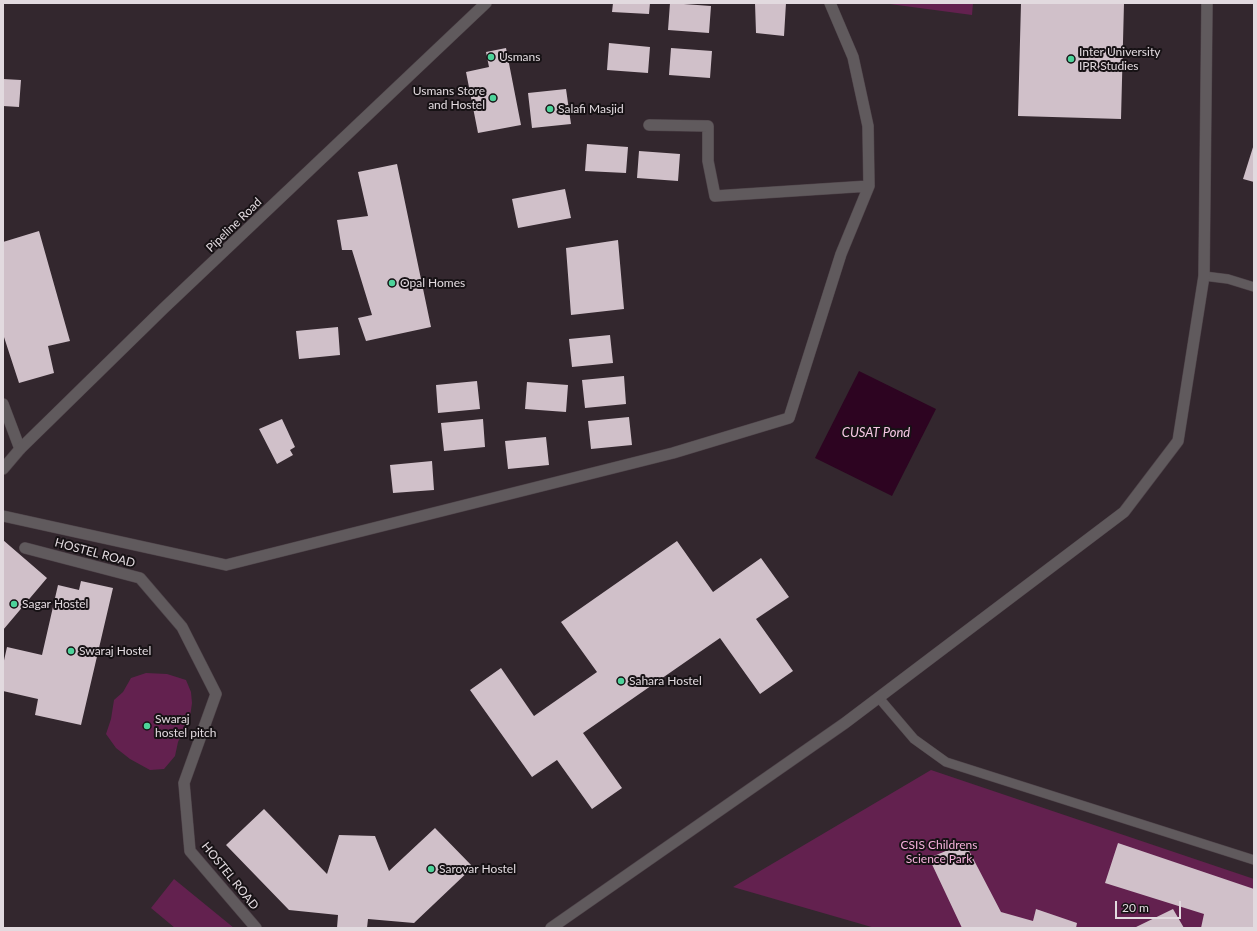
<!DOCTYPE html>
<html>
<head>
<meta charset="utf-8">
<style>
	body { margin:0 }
	#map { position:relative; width:1257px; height:931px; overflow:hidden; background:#33272e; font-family:Lato,sans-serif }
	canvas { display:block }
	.frame { position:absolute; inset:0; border:4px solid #e2dadf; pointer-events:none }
	.scale { position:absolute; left:1115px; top:901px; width:66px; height:18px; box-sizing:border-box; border:2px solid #e2dadf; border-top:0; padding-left:5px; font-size:12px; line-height:14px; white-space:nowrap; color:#e2dadf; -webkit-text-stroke:3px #171215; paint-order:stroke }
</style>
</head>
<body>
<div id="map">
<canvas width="1257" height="931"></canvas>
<div class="frame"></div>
<div class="scale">20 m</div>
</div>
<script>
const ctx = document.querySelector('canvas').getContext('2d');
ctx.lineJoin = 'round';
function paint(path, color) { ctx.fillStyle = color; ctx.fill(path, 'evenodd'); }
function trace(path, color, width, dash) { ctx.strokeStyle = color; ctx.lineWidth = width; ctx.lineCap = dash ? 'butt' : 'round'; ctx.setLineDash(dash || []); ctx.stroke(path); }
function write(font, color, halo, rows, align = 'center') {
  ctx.font = font + ' Lato,sans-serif'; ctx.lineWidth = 4; ctx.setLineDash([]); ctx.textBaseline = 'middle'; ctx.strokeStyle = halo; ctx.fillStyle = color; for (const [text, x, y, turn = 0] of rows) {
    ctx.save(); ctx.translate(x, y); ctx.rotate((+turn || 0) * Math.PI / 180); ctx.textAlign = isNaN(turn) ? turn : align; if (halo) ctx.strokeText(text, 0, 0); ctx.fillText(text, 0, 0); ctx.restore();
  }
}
paint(new Path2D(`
	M 882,3 L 973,3 L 972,15 Z
	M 146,673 L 167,674 L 186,680 L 191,692 L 192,703 L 190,717 L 178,742 L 175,756 L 164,769 L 150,770 L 130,759 L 116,748 L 106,734 L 111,719 L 114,700 L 123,692 L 131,678 Z
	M 931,770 L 1254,879 L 1254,928 L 875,928 L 733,887 Z
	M 174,879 L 234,928 L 175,928 L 151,908 Z`), '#63214f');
paint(new Path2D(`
	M 859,371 L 936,409 L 892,496 L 815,458 Z`), '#2d0421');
paint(new Path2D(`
	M 613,3 L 650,3 L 649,14 L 612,12 Z
	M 670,3 L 711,6 L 709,33 L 668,30 Z
	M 755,3 L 786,3 L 784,36 L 756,33 Z
	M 1021,3 L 1124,3 L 1121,119 L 1018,116 Z
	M 609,43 L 650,47 L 648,73 L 607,70 Z
	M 506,48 L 521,125 L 478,133 L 466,72 L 489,67 L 486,52 Z
	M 671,48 L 712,51 L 710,78 L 669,75 Z
	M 3,79 L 21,80 L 19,107 L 3,106 Z
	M 566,89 L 571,124 L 532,128 L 528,93 Z
	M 587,144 L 628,147 L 626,173 L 585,171 Z
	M 1254,144 L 1254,182 L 1243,179 Z
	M 639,151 L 680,154 L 678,181 L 637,178 Z
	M 397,164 L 431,327 L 366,341 L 358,318 L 372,315 L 352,250 L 342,250 L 337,220 L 368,216 L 358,172 Z
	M 565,189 L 571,218 L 518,228 L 512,199 Z
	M 39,231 L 70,341 L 48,346 L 54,373 L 19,383 L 3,334 L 3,242 Z
	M 618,240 L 624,309 L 571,315 L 566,248 Z
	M 338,327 L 340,355 L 299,359 L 296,331 Z
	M 610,335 L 613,363 L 572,367 L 569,339 Z
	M 624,376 L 626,404 L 585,408 L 582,380 Z
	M 477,381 L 480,409 L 438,413 L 436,385 Z
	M 527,382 L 568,385 L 566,412 L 525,409 Z
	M 629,417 L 632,445 L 591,449 L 588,421 Z
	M 282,419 L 295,447 L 290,450 L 293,455 L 277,464 L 259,429 Z
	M 483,419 L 485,447 L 444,451 L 441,423 Z
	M 546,437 L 549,465 L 508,469 L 505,441 Z
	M 432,461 L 434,490 L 393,493 L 390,465 Z
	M 3,540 L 47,578 L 3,630 Z
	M 677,541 L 713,592 L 761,558 L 789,597 L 756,619 L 793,671 L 760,694 L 720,638 L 583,733 L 622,788 L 592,809 L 557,760 L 532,777 L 470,690 L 501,668 L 534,716 L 597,672 L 561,622 Z
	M 81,581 L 113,588 L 81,725 L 35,715 L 38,699 L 3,691 L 3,665 L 7,647 L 42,655 L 58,585 L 79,590 Z
	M 264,809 L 327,874 L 339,835 L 375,836 L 389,871 L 435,828 L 473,867 L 414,923 L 368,919 L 367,928 L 337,928 L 338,915 L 289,910 L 226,845 Z
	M 965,843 L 1001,912 L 1033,921 L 1036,909 L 1077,923 L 1076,928 L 962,928 L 929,858 Z
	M 1118,843 L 1254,889 L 1254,928 L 1201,928 L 1204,914 L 1105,883 Z
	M 1173,909 L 1184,928 L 1134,928 Z`), '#d0c0c9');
const service = new Path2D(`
	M 1204,276 L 1228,279 L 1254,287
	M 879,698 L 914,739 L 946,762 L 1254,860`);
const minor = new Path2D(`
	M 649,125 L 708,126 L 708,161 L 715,196 L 869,186
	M 3,404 L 20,449
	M 3,516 L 226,565 L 673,453 L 789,418 L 841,254 L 869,186 L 868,126 L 853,57 L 830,3
	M 25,548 L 140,578 L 182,627 L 216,694 L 184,783 L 190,851 L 256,928`);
const tertiary = new Path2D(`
	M 3,469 L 20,449 L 163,309 L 486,3
	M 551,928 L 845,723 L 1124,512 L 1178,441 L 1204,276 L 1207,3`);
trace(service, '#4f444a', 10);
trace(minor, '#4f444a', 12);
trace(tertiary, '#4f444a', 12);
trace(service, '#605a5d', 9);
trace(minor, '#605a5d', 11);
trace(tertiary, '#605a5d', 11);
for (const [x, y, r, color] of [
	[491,57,4,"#4dd39a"],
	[1071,59,4,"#4dd39a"],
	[493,98,4,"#4dd39a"],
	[550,109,4,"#4dd39a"],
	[392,283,4,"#4dd39a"],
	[14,604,4,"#4dd39a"],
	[71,651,4,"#4dd39a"],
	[621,681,4,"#4dd39a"],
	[147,726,4,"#4dd39a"],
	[431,869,4,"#4dd39a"]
]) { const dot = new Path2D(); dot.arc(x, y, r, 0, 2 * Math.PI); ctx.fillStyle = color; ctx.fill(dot); trace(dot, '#171215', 1.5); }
write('12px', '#e2dadf', '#171215', [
	["Inter University",1079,52],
	["IPR Studies",1079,66],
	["Usmans",499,57],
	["Usmans Store",485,91,"right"],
	["and Hostel",485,105,"right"],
	["Salafi Masjid",558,109],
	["Opal Homes",400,283],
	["Sagar Hostel",22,604],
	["Swaraj Hostel",79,651],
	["Sahara Hostel",629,681],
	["Swaraj",155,719],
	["hostel pitch",155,733],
	["Sarovar Hostel",439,869]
], 'left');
write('12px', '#e2dadf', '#171215', [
	["Pipeline Road",234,225,-44],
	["HOSTEL ROAD",95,553,15],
	["HOSTEL ROAD",230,876,51]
]);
write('12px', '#f6b2dc', '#171215', [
	["CSIS Childrens",939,845],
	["Science Park",939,859]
]);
write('italic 13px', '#f6c7e4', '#171215', [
	["CUSAT Pond",876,433]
]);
</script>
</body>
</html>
